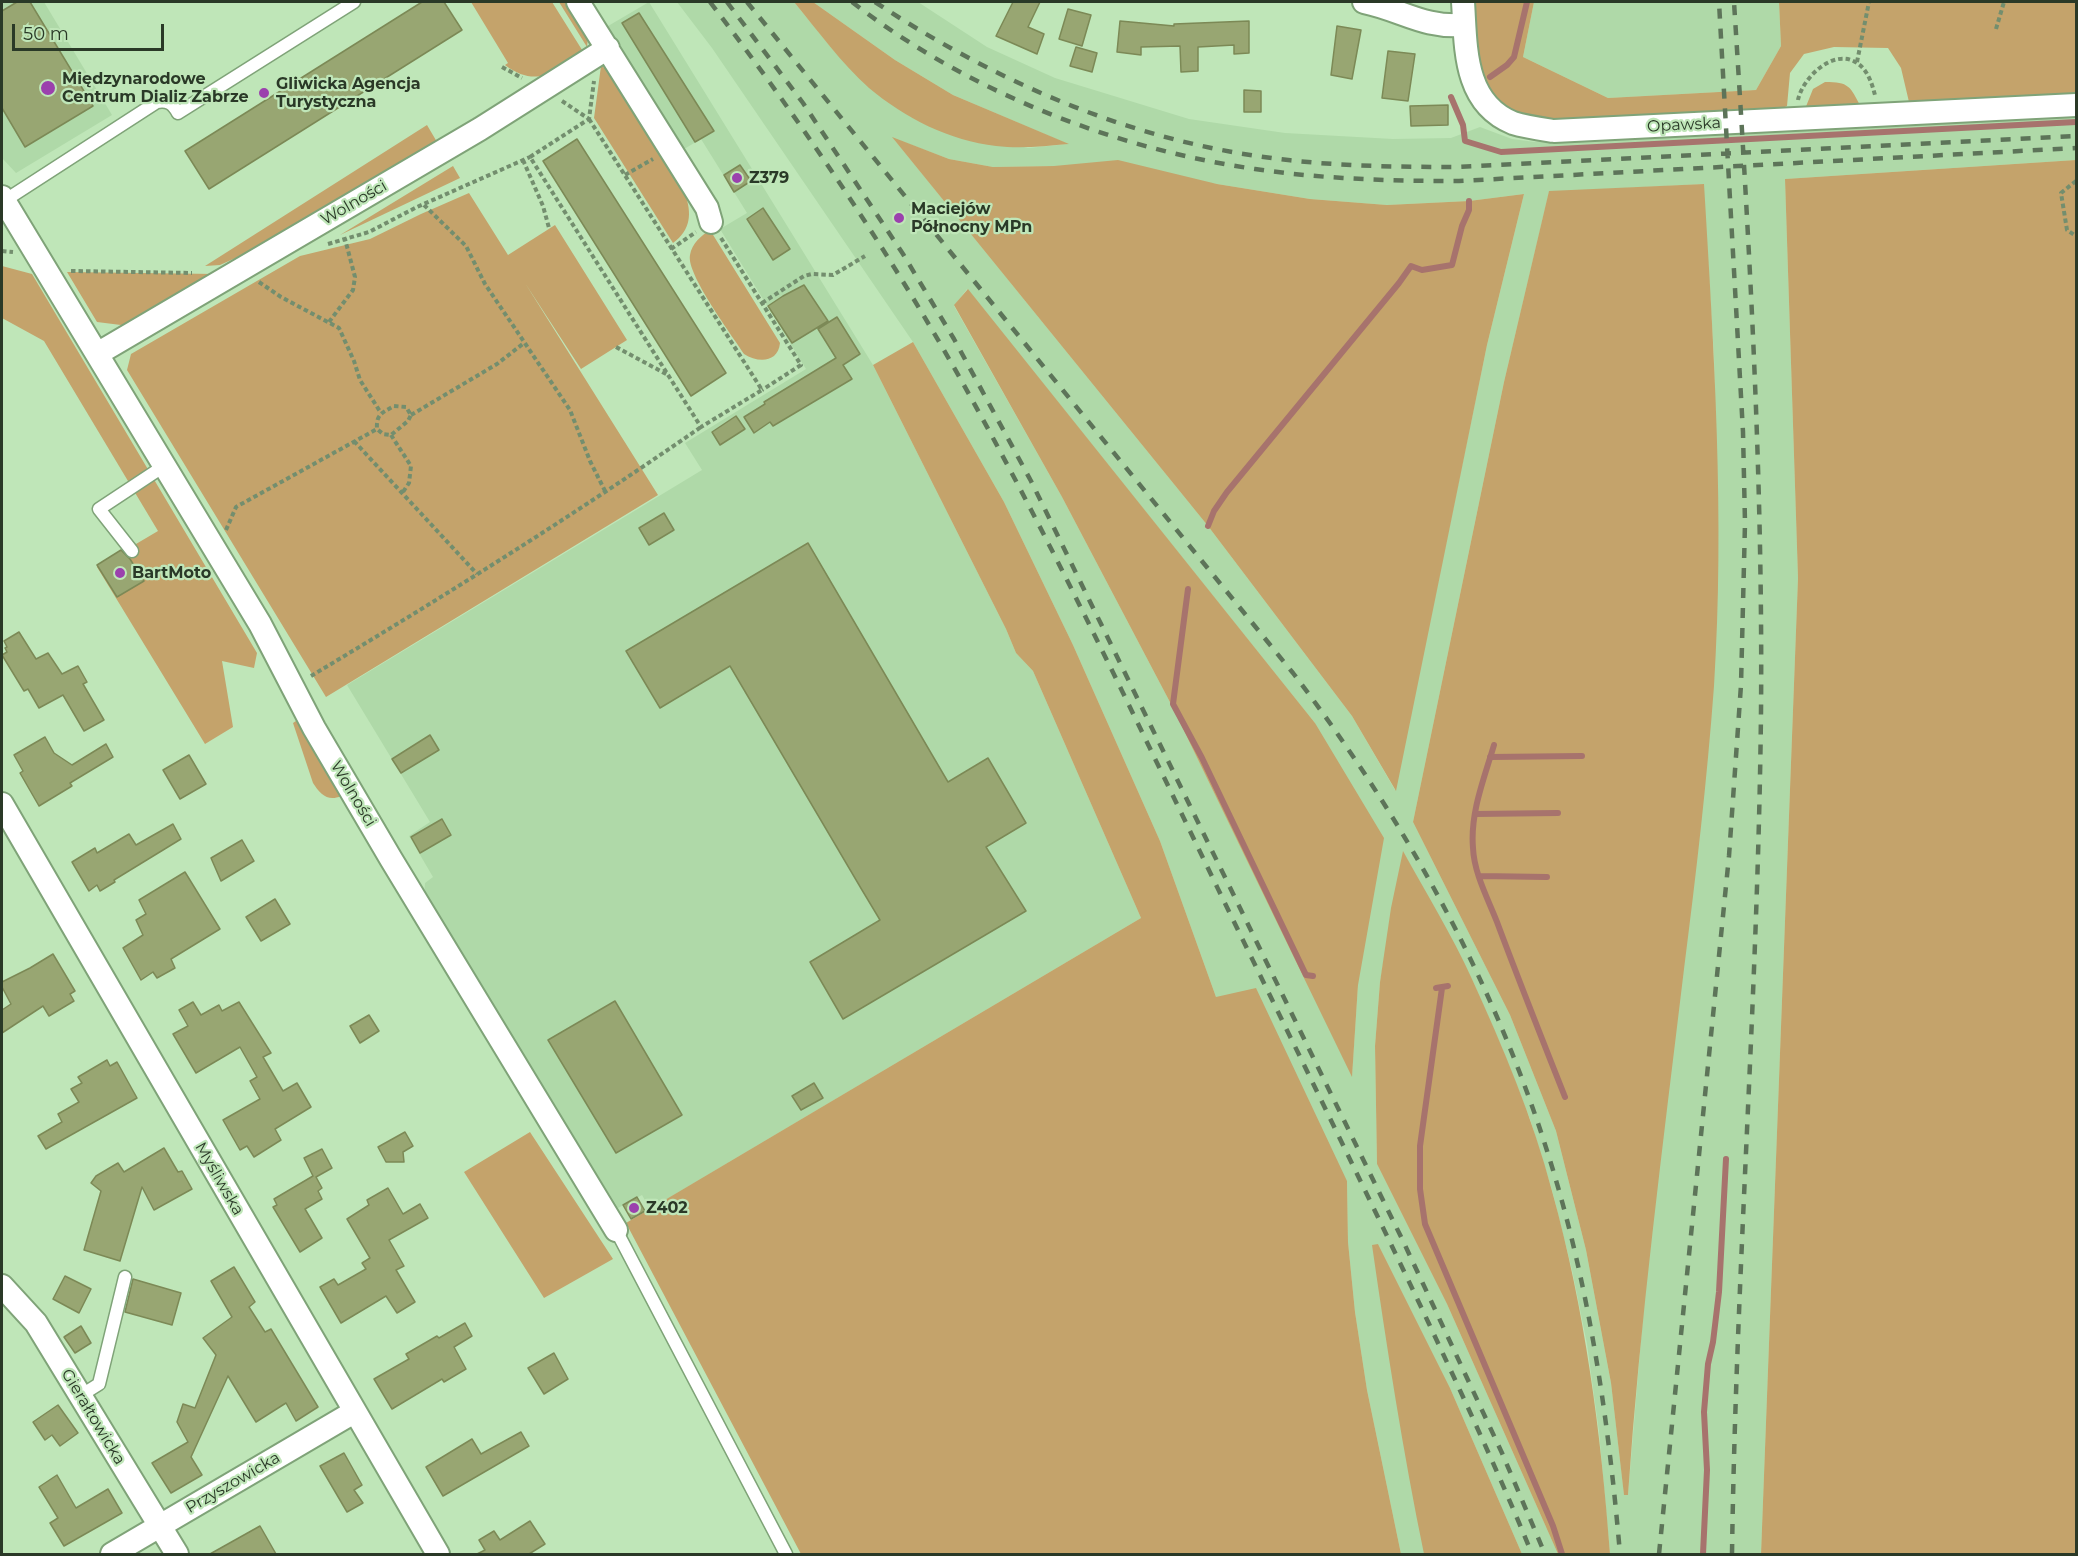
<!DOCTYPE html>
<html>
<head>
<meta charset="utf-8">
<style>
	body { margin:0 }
	#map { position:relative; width:2078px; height:1556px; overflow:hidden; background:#bfe6b8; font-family:Montserrat,sans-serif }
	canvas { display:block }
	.frame { position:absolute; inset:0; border:3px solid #2a3927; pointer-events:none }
	.scale { position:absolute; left:12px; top:24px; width:152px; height:27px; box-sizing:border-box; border:3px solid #2a3927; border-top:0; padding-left:8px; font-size:18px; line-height:21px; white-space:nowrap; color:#2a3927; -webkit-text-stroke:4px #bfe6b8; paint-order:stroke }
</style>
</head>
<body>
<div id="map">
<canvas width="2078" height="1556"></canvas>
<div class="frame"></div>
<div class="scale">50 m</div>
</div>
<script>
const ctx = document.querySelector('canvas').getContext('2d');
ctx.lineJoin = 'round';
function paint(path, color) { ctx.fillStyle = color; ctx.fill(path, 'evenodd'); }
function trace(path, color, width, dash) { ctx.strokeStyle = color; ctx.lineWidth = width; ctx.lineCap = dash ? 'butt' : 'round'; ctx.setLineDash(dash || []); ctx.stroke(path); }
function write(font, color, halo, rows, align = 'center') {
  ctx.font = font + ' Montserrat,sans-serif'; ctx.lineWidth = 4.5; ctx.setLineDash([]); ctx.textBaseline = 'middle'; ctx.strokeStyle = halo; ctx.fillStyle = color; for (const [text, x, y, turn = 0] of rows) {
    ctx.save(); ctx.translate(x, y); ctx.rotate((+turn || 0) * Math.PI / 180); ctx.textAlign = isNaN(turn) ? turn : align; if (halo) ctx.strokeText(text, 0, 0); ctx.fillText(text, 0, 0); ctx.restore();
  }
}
paint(new Path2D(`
	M 2,2 L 44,2 L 112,115 L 16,173 L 2,158 Z
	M 649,2 L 873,365 L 1006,629 L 1016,653 L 1033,671 L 1141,918 L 650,1209 L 642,1195 L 618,1208 L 424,897 L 425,883 L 433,877 L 409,836 L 430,822 L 347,685 L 702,470 L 685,443 L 806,369 L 720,229 L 747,213 L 701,139 L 679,152 L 603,29 Z
	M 677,2 L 794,2 L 833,50 L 869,87 L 911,117 L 1028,148 L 1068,144 L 953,95 L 895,60 L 813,2 L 918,2 L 987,47 L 1055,78 L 1189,119 L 1285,133 L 1393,139 L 1451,138 L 1480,127 L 1512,139 L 1535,142 L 2076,116 L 2076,160 L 1785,179 L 1798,578 L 1761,1554 L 1610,1554 L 1599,1432 L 1587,1344 L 1572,1270 L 1552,1190 L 1530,1119 L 1502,1048 L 1471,977 L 1403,852 L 1380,982 L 1375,1046 L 1377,1164 L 1447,1304 L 1558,1554 L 1522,1554 L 1450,1388 L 1378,1244 L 1425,1554 L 1401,1554 L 1367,1390 L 1355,1312 L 1348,1242 L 1347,1181 L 1216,997 L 1160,841 L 1073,645 L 1004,502 L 913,342 L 712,48 ZM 893,138 L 949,159 L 993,167 L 1054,166 L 1217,184 L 1310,199 L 1387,205 L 1469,201 L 1524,194 L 1487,345 L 1395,790 L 1352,716 L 1208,526 ZM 1703,184 L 1714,356 L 1718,527 L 1645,1291 L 1628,1495 L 1624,1494 L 1611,1383 L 1586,1250 L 1556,1131 L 1510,1015 L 1413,822 L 1504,382 L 1549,192 ZM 967,289 L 1315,723 L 1358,985 L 1352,1075 L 1172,706 L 1062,497 L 954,306 Z
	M 1534,2 L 1779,2 L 1781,46 L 1756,90 L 1608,98 L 1523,57 Z`), '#afd9a8');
paint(new Path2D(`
	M 471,2 L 552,2 L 584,53 C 556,71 537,89 505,65 L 508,63 Z
	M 559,2 L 568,2 L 588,37 L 587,47 Z
	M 794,2 L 813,2 L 895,60 L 953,95 L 1069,144 C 1045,146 1021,149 996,146 C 950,141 905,118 869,88 C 841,63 818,31 794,2 Z
	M 1472,2 L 1534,2 L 1523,57 L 1608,98 L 1756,90 L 1781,46 L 1779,2 L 2076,2 L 2076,94 L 1909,102 L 1901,68 L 1888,48 L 1834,47 L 1804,54 L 1790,73 L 1787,106 L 1774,112 L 1563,124 C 1554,122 1544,122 1535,119 C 1475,104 1476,52 1472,2 Z
	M 601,66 L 607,69 L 685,194 C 692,213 691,230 673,243 L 594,118 Z
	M 1825,82 C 1849,82 1850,86 1861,107 L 1805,109 L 1813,89 Z
	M 427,125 L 437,142 L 273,241 L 220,265 L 205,266 Z
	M 892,137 L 949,159 L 993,167 L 1054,166 L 1118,160 L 1217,184 L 1310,199 L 1387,205 L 1469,201 L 1524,194 L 1487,345 L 1396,791 L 1352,716 L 1208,526 Z
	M 2076,160 L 2076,1554 L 1761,1554 L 1798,578 L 1785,179 Z
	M 453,166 L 460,178 L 340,235 Z
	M 1704,184 C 1714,351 1725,519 1714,686 C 1707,781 1696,875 1684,969 C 1663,1144 1640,1319 1628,1495 L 1624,1495 L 1611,1383 L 1586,1250 L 1556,1131 L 1510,1015 L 1413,822 L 1504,382 L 1549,191 Z
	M 469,193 L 508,255 L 555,225 L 627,340 L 581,369 L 525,283 L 658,495 L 326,697 L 127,370 L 131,354 L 300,256 L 370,239 L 421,214 Z
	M 710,230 L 780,343 C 778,363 758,363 744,354 C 732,335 686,274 690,255 C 692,243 701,236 710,230 Z
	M 2,266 L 32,274 L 257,653 L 254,668 L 222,661 L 233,727 L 205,744 L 97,567 L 158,531 L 44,341 L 2,318 Z
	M 67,272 L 216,274 L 124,329 L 121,325 L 97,322 Z
	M 968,289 L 1315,723 L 1384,838 L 1358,985 L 1352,1077 L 1172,706 L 1062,497 L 954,305 Z
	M 913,342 L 1004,502 L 1073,645 L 1160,841 L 1216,997 L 1256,988 L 1347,1181 L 1348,1242 L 1355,1312 L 1367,1390 L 1401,1554 L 801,1554 L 626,1223 L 1141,918 L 1033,671 L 1016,653 L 1006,629 L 873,365 Z
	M 296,721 L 341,796 C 328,802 320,794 313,783 L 293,723 Z
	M 1403,851 C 1426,893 1452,935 1472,979 C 1503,1047 1533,1118 1552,1191 C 1585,1310 1601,1432 1610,1554 L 1558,1554 L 1447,1304 L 1377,1164 L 1375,1046 L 1380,982 L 1391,908 Z
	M 530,1132 L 613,1259 L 544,1298 L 464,1172 Z
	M 1378,1244 L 1450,1388 L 1522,1554 L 1424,1554 C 1403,1452 1387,1349 1372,1245 Z`), '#c4a36b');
trace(new Path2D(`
	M 1490,77 L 1507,65 L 1514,57 L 1527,2
	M 1451,97 L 1463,125 L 1465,141 L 1501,152 L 2076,122
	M 1208,526 L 1214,511 L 1227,492 L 1399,283 L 1411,266 L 1422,270 L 1452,265 L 1462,226 L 1469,210 L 1469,201
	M 1188,589 L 1173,704 L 1202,758 L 1306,975 L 1313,976
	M 1494,745 C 1484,779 1470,813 1473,848 C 1474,873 1488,899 1497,922 C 1519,981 1542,1039 1565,1097
	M 1490,757 L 1582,756
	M 1475,814 L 1558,813
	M 1480,876 L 1547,877
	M 1436,988 L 1448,986
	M 1442,988 L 1420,1146 L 1420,1189 L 1425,1224 L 1553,1526 L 1562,1554
	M 1703,1554 L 1707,1470 L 1704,1412 L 1708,1364 L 1713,1342 L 1719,1292 L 1726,1159`), '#a7736d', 6);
const building = new Path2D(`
	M 17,2 L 30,2 L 93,106 L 25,147 L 2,108 L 2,11 Z
	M 422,2 L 444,2 L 462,30 L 209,189 L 185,151 Z
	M 1013,2 L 1040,2 L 1028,27 L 1044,34 L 1037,54 L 996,36 Z
	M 1068,9 L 1091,15 L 1082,46 L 1059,39 Z
	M 639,13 L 714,131 L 695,142 L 622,23 Z
	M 1120,21 L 1174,26 L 1174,24 L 1249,21 L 1249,53 L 1234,54 L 1234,45 L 1198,47 L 1198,71 L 1181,72 L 1180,46 L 1141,47 L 1141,55 L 1117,52 Z
	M 1337,26 L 1361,30 L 1352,79 L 1331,75 Z
	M 1076,47 L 1097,53 L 1092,72 L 1070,66 Z
	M 1388,51 L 1415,54 L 1408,101 L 1382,98 Z
	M 1244,90 L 1261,91 L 1261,112 L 1244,112 Z
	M 1448,105 L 1448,125 L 1411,126 L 1410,106 Z
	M 577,139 L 726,373 L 691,396 L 543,161 Z
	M 740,165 L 751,181 L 734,192 L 724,175 Z
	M 763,208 L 790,249 L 773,260 L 747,219 Z
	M 804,285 L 828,321 L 792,343 L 768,306 L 783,296 Z
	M 837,317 L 860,354 L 843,365 L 852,379 L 773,426 L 770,422 L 754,433 L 744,417 L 765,404 L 764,402 L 836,358 L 818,329 Z
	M 736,416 L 745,429 L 720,445 L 712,432 Z
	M 664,513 L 674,530 L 649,545 L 639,528 Z
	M 808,543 L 948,782 L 988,758 L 1026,823 L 986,847 L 1026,911 L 843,1019 L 810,962 L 880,920 L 862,890 L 730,666 L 660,708 L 626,651 Z
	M 121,550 L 130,559 L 144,581 L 117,597 L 97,565 Z
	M 19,632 L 36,659 L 48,653 L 62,674 L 78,666 L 87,682 L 83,684 L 104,720 L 84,731 L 63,695 L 39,708 L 28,689 L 24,691 L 2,655 L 7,652 L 5,648 L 7,647 L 4,641 Z
	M 430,735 L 439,750 L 401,773 L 392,759 Z
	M 45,737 L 54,753 L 72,765 L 106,744 L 113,757 L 70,783 L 72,786 L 39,806 L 20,773 L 23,771 L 14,755 Z
	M 189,755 L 206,784 L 180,799 L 163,770 Z
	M 442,819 L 451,835 L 420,853 L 411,837 Z
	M 173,824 L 181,839 L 114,880 L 115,882 L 100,891 L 97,885 L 89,891 L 72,862 L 95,848 L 97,853 L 129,834 L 136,845 Z
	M 242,840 L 254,861 L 221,881 L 211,858 Z
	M 185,872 L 220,929 L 171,959 L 175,968 L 157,978 L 153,972 L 141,980 L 123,948 L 143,935 L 136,920 L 146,914 L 139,900 Z
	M 275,899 L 290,924 L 261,941 L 246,917 Z
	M 53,954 L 75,991 L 70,994 L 74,1001 L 49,1016 L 43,1006 L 2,1033 L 2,1010 L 11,1004 L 2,987 L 2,982 L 30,968 Z
	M 615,1001 L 682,1115 L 616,1153 L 548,1040 Z
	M 193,1002 L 201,1015 L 219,1005 L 222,1011 L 239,1002 L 271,1053 L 263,1057 L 283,1091 L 297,1083 L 311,1107 L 275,1129 L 281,1140 L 254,1157 L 247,1146 L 240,1150 L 223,1120 L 260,1099 L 250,1081 L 257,1077 L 240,1047 L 196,1073 L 173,1034 L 188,1026 L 179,1010 Z
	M 369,1015 L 379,1031 L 360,1043 L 350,1026 Z
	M 107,1060 L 110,1066 L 117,1062 L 137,1098 L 46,1149 L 38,1136 L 62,1122 L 58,1114 L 79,1102 L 71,1089 L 82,1083 L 78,1077 Z
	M 814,1083 L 823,1098 L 801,1110 L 792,1096 Z
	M 405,1132 L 413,1146 L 403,1152 L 404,1162 L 386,1162 L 378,1147 Z
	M 164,1148 L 178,1172 L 182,1171 L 192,1189 L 154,1210 L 142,1187 L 120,1261 L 84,1250 L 101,1191 L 91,1183 L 96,1176 L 118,1163 L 124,1172 Z
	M 322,1149 L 332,1168 L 316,1177 L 322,1188 L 318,1191 L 322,1199 L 305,1209 L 322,1238 L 300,1252 L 273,1207 L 277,1205 L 274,1199 L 313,1176 L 304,1158 Z
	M 388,1188 L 403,1214 L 420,1204 L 428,1218 L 389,1240 L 404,1266 L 396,1270 L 415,1302 L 397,1313 L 386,1296 L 341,1323 L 320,1287 L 334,1279 L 338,1285 L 366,1269 L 362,1263 L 370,1258 L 347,1219 L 369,1205 L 367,1200 Z
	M 637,1197 L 645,1211 L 631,1219 L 623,1205 Z
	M 234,1267 L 255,1302 L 249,1307 L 265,1332 L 271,1329 L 318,1407 L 296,1421 L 286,1403 L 256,1422 L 228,1376 L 191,1457 L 202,1475 L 171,1493 L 152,1463 L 188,1442 L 177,1422 L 183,1404 L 195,1408 L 216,1355 L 203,1338 L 232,1317 L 211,1281 Z
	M 65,1276 L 91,1289 L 79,1313 L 53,1299 Z
	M 133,1279 L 181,1293 L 172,1325 L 125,1312 Z
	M 465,1323 L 472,1336 L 454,1347 L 466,1369 L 444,1382 L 442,1379 L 392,1409 L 374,1379 L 409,1359 L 406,1354 L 437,1336 L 439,1338 Z
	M 81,1326 L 91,1343 L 75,1353 L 64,1337 Z
	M 554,1353 L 568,1379 L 544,1394 L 528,1368 Z
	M 58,1405 L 78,1433 L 60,1446 L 52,1435 L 45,1440 L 33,1422 Z
	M 521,1432 L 529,1446 L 443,1496 L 426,1467 L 472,1439 L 481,1454 Z
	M 344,1453 L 362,1485 L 354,1490 L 363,1503 L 347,1512 L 320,1466 Z
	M 57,1475 L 76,1508 L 108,1489 L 122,1513 L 64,1546 L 50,1523 L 58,1518 L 39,1487 Z
	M 530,1521 L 545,1544 L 529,1554 L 477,1554 L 485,1550 L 479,1540 L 494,1531 L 500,1540 Z
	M 260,1526 L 276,1554 L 210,1554 Z`);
paint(building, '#98a672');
trace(building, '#7c8956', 1.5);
const service = new Path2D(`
	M 4,201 L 157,102 C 168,100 173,104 178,113 L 354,2
	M 132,551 L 99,509 L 164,466
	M 616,1230 L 786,1554
	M 80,1396 L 99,1384 L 125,1277`);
const minor = new Path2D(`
	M 578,2 L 707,208 L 711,222
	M 1364,2 C 1402,10 1423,28 1464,25
	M 1463,2 C 1466,46 1463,103 1513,123 C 1526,127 1541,129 1554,131 L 2076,105
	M 2,197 L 260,624 L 314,728 L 391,859 L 616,1230
	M 97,354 L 480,129 L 608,48
	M 2,804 L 438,1554
	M 2,1286 L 36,1323 L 177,1554
	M 112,1554 L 354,1412`);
trace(service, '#7fa378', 15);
trace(minor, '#7fa378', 26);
trace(new Path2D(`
	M 1996,29 L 2004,2
	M 1857,62 L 1869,2
	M 502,67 L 522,78
	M 1798,100 C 1802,79 1833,47 1857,63 C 1868,70 1872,84 1875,95
	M 562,101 L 589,119 L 594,81
	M 589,119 L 762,390 L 701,427 L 530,157 Z
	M 523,160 L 543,206 L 549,228
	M 625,175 L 653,159
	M 2076,181 L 2061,193 L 2067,230 L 2076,236
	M 424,205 L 466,246 L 485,284 L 570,410 L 590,461 L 606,493
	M 721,238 L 801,365 L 762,390
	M 328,244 L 369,232 L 417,207 L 530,157
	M 671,249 L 696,232
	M 2,251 L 13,252
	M 71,271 L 192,273
	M 259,282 L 281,297 L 339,328 L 354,361 L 360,380 L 381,413
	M 762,303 L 804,276 L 812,274 L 833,275 L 865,256
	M 329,322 L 353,290 L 355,277 L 345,239
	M 616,347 L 668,375
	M 394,406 L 406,407 L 411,415 L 408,421 L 391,435 L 383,434 L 377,429 C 376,414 382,413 394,406 Z
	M 411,415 L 497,364 L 524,343
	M 391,435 L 411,466 L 409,483 L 403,492
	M 354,441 L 477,574
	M 226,530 L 236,507 L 377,429
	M 311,676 C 443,597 574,515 701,427`), '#738e6e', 4, [4.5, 3]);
trace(service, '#fff', 12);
trace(minor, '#fff', 22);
trace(new Path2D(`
	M 710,2 C 810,133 902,271 981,416 C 1073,584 1154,758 1238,930 C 1303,1063 1368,1195 1431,1328 C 1466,1403 1501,1478 1532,1554
	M 727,2 L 803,103 L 903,254 L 954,339 L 1031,481 L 1404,1243 L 1502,1453 L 1545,1554
	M 747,2 L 1293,673 C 1415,833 1510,1010 1563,1205 C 1594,1319 1610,1437 1620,1554
	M 852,2 C 967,91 1111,148 1255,169 C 1323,179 1390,181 1459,181 L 2076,148
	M 875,2 C 990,78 1119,136 1257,156 C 1323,166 1390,167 1457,167 L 2076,136
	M 1659,1554 L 1729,856 L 1741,685 L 1745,523 L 1743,432 L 1719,2
	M 1732,1554 C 1736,1273 1758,993 1761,712 C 1763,474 1749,238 1734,2`), '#5d7459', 4.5, [10, 10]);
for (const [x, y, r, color] of [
	[48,88,8,"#9b41ad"],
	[264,93,6,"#9b41ad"],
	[737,178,6,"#9b41ad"],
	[899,218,6,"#9b41ad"],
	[120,573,6,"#9b41ad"],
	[634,1208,6,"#9b41ad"]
]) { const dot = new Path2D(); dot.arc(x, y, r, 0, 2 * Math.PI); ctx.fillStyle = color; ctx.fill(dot); trace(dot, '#bfe6b8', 2); }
write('bold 16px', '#2a3927', '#bfe6b8', [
	["Międzynarodowe",62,79],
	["Centrum Dializ Zabrze",62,97],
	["Gliwicka Agencja",276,84],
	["Turystyczna",276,102],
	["Z379",749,178],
	["Maciejów",911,209],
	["Północny MPn",911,227],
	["BartMoto",132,573],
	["Z402",646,1208]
], 'left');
write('16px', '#2a3927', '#bfe6b8', [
	["Opawska",1684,125,-3],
	["Wolności",354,203,-30],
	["Wolności",353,794,59],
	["Myśliwska",219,1179,60],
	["Gierałtowicka",93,1417,59],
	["Przyszowicka",233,1483,-30]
]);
</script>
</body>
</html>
